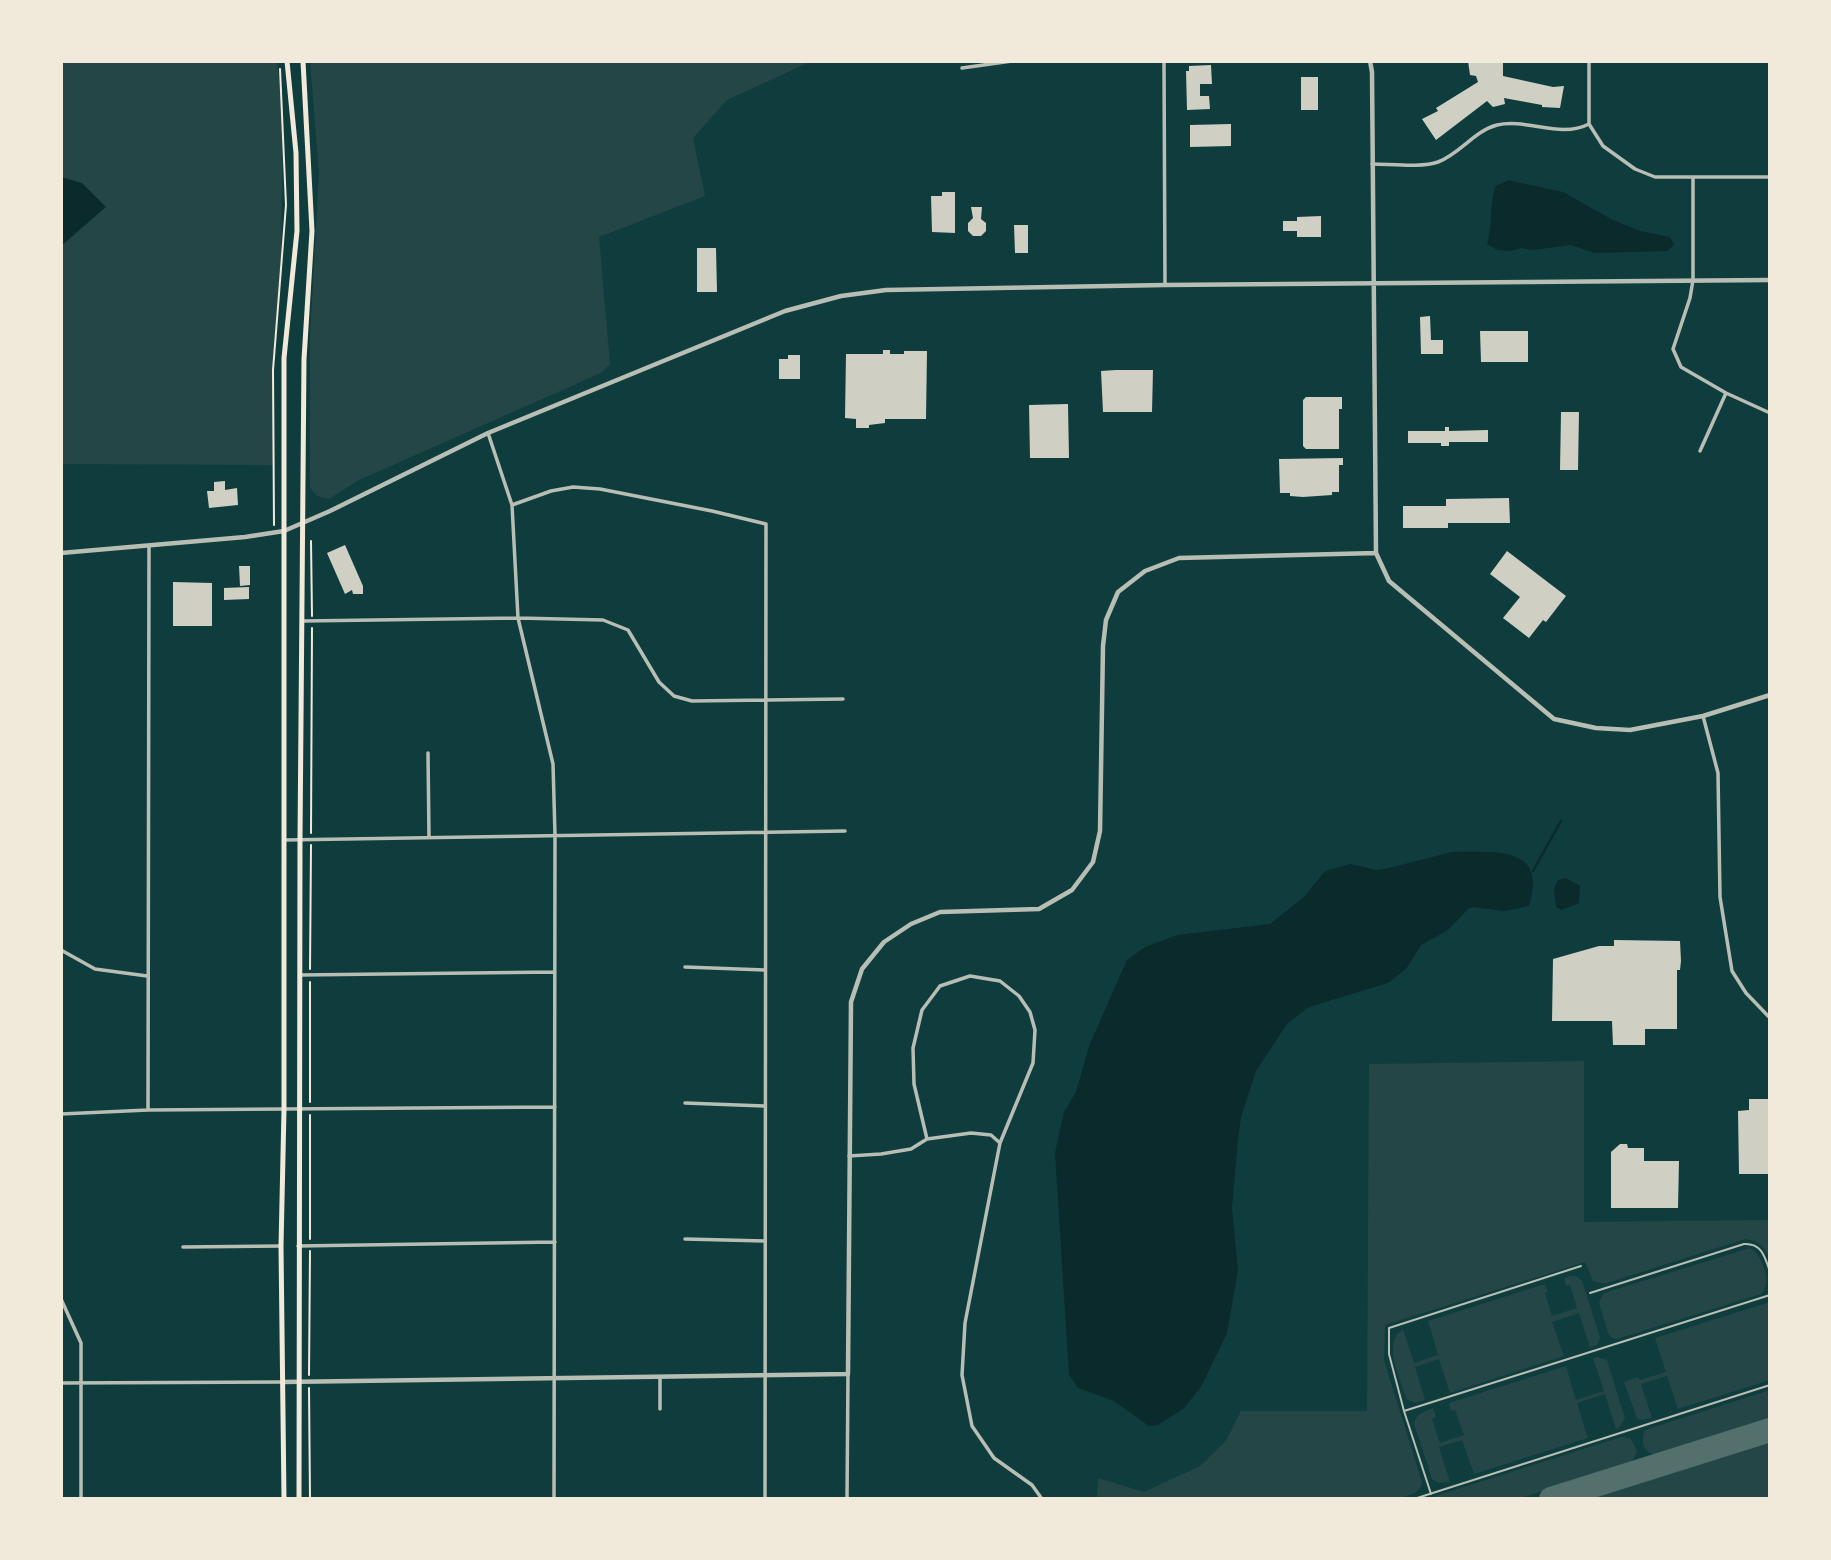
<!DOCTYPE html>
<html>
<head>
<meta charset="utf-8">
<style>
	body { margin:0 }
	#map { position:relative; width:1831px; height:1560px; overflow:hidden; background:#0f3d3e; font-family:"IBM Plex Sans",sans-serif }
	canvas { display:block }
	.frame { position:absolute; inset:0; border:63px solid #f1e9da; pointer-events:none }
</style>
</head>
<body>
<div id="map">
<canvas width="1831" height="1560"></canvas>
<div class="frame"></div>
</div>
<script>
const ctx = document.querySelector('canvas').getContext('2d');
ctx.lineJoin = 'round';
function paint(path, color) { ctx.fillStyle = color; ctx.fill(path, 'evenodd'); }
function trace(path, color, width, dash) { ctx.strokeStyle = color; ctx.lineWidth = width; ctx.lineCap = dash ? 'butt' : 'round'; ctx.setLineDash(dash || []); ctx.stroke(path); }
paint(new Path2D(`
	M 61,61 L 277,61 L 283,118 L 281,258 L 274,350 L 275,465 L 61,464 Z
	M 310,61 L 812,61 L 727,100 L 693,138 L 705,196 L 599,237 L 610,364 L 601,373 L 359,480 L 329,499 L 317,496 L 310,488 L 310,337 L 319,174 Z
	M 1584,1061 L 1584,1222 L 1770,1220 L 1770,1260 C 1765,1247 1759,1240 1745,1239 L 1604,1284 L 1593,1281 L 1585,1262 L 1385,1325 L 1384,1360 L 1422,1482 C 1421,1494 1406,1496 1396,1499 L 1097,1499 L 1098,1478 L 1144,1492 L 1200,1466 L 1226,1441 L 1241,1411 L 1367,1411 L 1369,1064 Z
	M 1750,1248 C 1763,1256 1773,1283 1761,1294 L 1617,1339 L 1611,1337 L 1608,1333 L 1599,1302 L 1604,1293 Z
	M 1570,1276 L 1576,1276 L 1582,1281 L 1600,1337 L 1597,1345 L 1590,1348 L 1579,1313 L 1552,1322 L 1564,1356 L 1450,1393 L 1439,1359 L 1415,1367 L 1425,1400 L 1416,1403 L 1407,1400 C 1401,1380 1381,1343 1403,1329 L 1414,1363 L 1438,1355 L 1428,1321 L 1545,1284 L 1548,1292 L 1545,1293 L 1552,1316 L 1577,1308 L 1570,1285 L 1566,1286 L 1564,1278 Z
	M 1770,1302 L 1770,1380 L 1678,1409 L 1667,1376 L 1641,1384 L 1652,1418 L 1641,1420 L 1637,1418 L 1624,1382 L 1638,1377 L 1640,1380 L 1666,1372 L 1655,1338 Z
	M 1597,1357 L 1607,1360 L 1623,1412 L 1625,1418 L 1618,1429 L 1616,1429 L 1605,1394 L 1577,1403 L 1588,1438 L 1474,1474 L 1462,1440 L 1439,1447 L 1450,1482 L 1438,1483 L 1432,1479 L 1414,1424 C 1416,1413 1424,1412 1433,1408 L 1436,1417 L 1432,1419 L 1440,1443 L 1464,1435 L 1455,1410 L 1451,1411 L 1449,1403 L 1566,1366 L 1576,1400 L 1604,1391 L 1593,1358 Z
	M 1770,1390 L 1770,1419 L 1656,1455 C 1642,1452 1641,1441 1645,1430 Z
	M 1621,1437 C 1632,1436 1634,1443 1637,1452 L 1631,1463 L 1518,1499 L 1426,1499 Z
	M 1770,1437 L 1770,1499 L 1575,1499 Z`), '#244646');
paint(new Path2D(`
	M 61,177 L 82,183 L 106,207 L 61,246 Z
	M 1508,180 L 1563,192 L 1611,219 L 1640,231 L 1670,237 L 1674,244 L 1668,251 L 1594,253 L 1571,245 L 1533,250 L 1521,248 L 1511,251 L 1497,250 L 1487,244 C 1493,226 1489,202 1496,186 Z
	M 1452,852 C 1496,852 1548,845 1529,906 L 1504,911 L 1473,907 L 1468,909 L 1448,930 L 1421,945 L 1406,969 L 1388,983 L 1309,1007 L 1287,1024 L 1256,1071 L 1241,1117 L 1238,1139 L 1232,1208 L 1238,1270 L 1227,1333 L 1201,1387 L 1183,1409 L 1158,1425 L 1149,1426 L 1114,1401 L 1078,1388 L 1069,1375 L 1055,1153 L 1064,1112 L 1076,1092 L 1089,1046 L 1127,960 L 1145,947 L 1177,935 L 1270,924 L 1305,896 L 1325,871 L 1351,864 L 1376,870 L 1385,869 Z
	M 1566,878 L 1580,886 L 1579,903 L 1561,910 L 1556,907 L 1554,889 L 1558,880 Z`), '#0a2a2b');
trace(new Path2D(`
	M 1533,871 L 1561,821`), '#0a2a2b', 2.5);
trace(new Path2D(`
	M 1551,1499 L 1770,1430`), '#53706d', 24);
paint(new Path2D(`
	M 1468,61 L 1503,61 L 1503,76 L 1553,87 L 1564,86 L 1560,108 L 1542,107 L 1542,105 L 1504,98 L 1505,104 L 1493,107 L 1487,101 L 1436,140 L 1422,119 L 1438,111 L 1436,108 L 1478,82 L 1476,76 L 1470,75 Z
	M 1211,65 L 1212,84 L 1200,84 L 1200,96 L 1209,96 L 1210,109 L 1187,110 L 1186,71 L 1189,71 L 1189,66 Z
	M 1301,77 L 1318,77 L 1318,110 L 1301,110 Z
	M 1231,124 L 1231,146 L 1190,147 L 1190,125 Z
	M 942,192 L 955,192 L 955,233 L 932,232 L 931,196 L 942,196 Z
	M 971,207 L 982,207 L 981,219 L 986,223 L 986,231 L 981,236 L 973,236 L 968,231 L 968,223 L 973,218 Z
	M 1321,216 L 1321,237 L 1297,237 L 1297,231 L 1283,231 L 1283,221 L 1297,221 L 1297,217 Z
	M 1014,225 L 1028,225 L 1028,253 L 1015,253 Z
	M 697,248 L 716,248 L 717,292 L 697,292 Z
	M 1430,316 L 1431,340 L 1443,340 L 1443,354 L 1421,354 L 1420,317 Z
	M 1480,331 L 1528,331 L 1528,362 L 1481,362 Z
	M 883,350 L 890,350 L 890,354 L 904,354 L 904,351 L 927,351 L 926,419 L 885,419 L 885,423 L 869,425 L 869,428 L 856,428 L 856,419 L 845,418 L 846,354 L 883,354 Z
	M 788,355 L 800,355 L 800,379 L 779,379 L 779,359 L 788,359 Z
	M 1116,370 L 1153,370 L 1152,412 L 1103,412 L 1101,371 Z
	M 1306,397 L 1342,397 L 1342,409 L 1339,409 L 1339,449 L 1306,449 L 1303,446 L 1303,400 Z
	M 1068,404 L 1069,458 L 1030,458 L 1029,405 Z
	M 1561,412 L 1579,412 L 1578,470 L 1560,470 Z
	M 1445,427 L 1449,427 L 1449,431 L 1488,430 L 1488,442 L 1449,442 L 1449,446 L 1441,446 L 1441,443 L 1408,443 L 1408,431 L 1445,431 Z
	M 1343,458 L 1343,465 L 1339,465 L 1339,492 L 1332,492 L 1332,495 L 1303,497 L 1290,496 L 1290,493 L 1280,493 L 1279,459 Z
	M 225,481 L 225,490 L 237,488 L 238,505 L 209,508 L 207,491 L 214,491 L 214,482 Z
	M 1509,498 L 1510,523 L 1448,523 L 1448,528 L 1403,528 L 1403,506 L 1446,506 L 1446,499 Z
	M 345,545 L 363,586 L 363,594 L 353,594 L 352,590 L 345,594 L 327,553 Z
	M 1507,551 L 1566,596 L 1546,622 L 1543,620 L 1529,638 L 1503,618 L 1520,597 L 1490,574 Z
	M 239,566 L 250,566 L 250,585 L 240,586 Z
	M 173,582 L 212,583 L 212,626 L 173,626 Z
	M 249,587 L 249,599 L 224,600 L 224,588 Z
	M 1614,940 L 1680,941 L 1681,961 L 1680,970 L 1677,970 L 1677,1029 L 1645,1029 L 1645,1045 L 1613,1045 L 1612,1021 L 1552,1021 L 1553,959 L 1599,946 L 1614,946 Z
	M 1749,1099 L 1770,1099 L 1770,1174 L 1739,1174 L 1738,1111 L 1749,1110 Z
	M 1620,1144 L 1627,1144 L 1628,1148 L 1644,1148 L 1644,1161 L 1679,1161 L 1678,1208 L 1611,1208 L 1611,1152 Z`), '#cfcfc3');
trace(new Path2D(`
	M 274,525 L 273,370 L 286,205 L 280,69
	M 311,541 L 312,616
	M 311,833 L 312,628
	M 310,969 L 311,845
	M 310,1102 L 310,982
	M 310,1115 L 310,1239
	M 309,1375 L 310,1251
	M 309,1388 L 310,1499`), '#f1e9da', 2);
trace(new Path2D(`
	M 1590,1293 L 1744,1244 C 1762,1243 1765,1257 1770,1272
	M 1404,1411 L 1389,1354 L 1389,1328 L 1581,1266
	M 1431,1494 L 1404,1411 L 1770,1295
	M 1414,1499 L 1770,1385`), '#b8beb3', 2);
trace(new Path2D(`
	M 1164,61 L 1165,285
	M 1589,61 L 1589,124 L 1603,146 L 1635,169 L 1655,177 L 1770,177
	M 962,68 L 1012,61
	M 1372,164 C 1390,164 1422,168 1438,162 C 1460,154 1474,131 1497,125 C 1527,118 1560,139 1589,124
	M 1693,178 L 1693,280 L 1690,298 L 1673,349 L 1681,367 L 1726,393 L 1770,413
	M 488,433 L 512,505 L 518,618 L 553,764 L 555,835 L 554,1499
	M 1700,451 L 1726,393
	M 512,505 L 551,491 L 573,487 L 600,489 L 712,511 L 766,524 L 765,1499
	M 303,621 L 518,618 L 603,620 L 628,630 L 659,682 L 674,696 L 692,701 L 843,699
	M 1703,716 L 1718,773 L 1720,897 L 1732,971 L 1746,993 L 1770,1018
	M 428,753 L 429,837
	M 284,840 L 845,831
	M 61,950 L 95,969 L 147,976
	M 685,967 L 765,970
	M 300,975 L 555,972
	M 685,1103 L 764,1106
	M 148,1110 L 149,546
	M 61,1114 L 148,1110 L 555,1107
	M 927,1139 L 914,1084 L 913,1048 L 922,1010 L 940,986 L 970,976 L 1000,981 L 1019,996 L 1030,1012 L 1035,1030 L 1033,1063 L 1000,1143 L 965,1323 L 962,1375 L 972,1426 L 994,1458 L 1032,1485 L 1042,1499
	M 849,1156 L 881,1154 L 911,1149 L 927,1139 L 971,1133 L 991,1135 L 1000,1143
	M 685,1239 L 765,1241
	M 298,1246 L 555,1242
	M 183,1247 L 281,1246
	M 61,1299 L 81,1343 L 81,1499
	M 660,1378 L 660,1409
	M 61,1383 L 283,1382
	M 847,1499 L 848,1374`), '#b8beb3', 3.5);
trace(new Path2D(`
	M 1370,61 L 1372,72 L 1376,553 L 1389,581 L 1554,719 L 1596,728 L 1630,730 L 1703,716 L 1770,695
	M 61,553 L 245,537 L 284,531 L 330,511 L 488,433 L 785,311 L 841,296 L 886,290 L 1165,285 L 1770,280
	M 283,1382 L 848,1374 L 851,1002 L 862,969 L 884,942 L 911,924 L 940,912 L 1039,909 L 1072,890 L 1093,862 L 1100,831 L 1103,646 L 1106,620 L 1118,592 L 1145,571 L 1179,558 L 1376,553`), '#b8beb3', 4.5);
trace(new Path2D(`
	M 284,1499 L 281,1246 L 284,1110 L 284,358 L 297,231 L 296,153 L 287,61
	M 299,1499 L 300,839 L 304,359 L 312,231 L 303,61`), '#f1e9da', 5);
</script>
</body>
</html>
